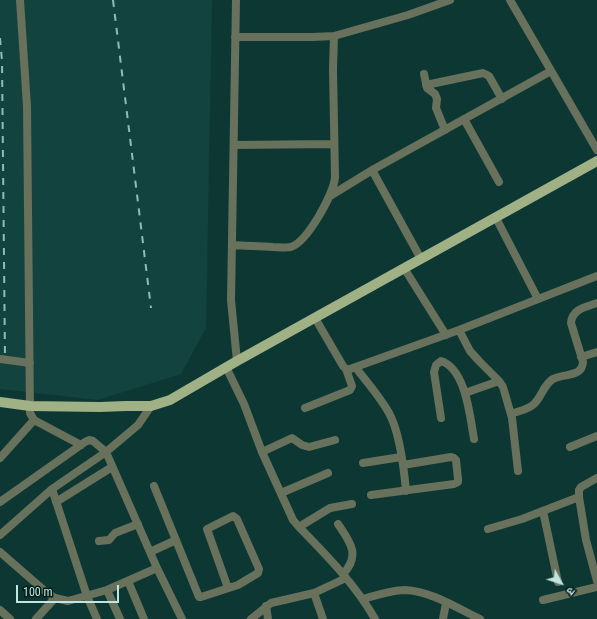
<!DOCTYPE html>
<html>
<head>
<meta charset="utf-8">
<style>
	body { margin:0 }
	#map { position:relative; width:597px; height:619px; overflow:hidden; background:#0d3733; font-family:"Roboto Condensed","Noto Sans Devanagari",sans-serif }
	canvas { display:block }
	.north { position:absolute; left:541px; top:563px; width:40px; height:40px; -webkit-text-stroke:3px #001d1a; paint-order:stroke; rotate:130deg; font-size:11px; font-weight:700; line-height:16px; text-align:center; color:#c1e5e0 }
	.north::after { content:''; display:block; margin:auto; width:14px; height:18px; background:#c1e5e0; clip-path:polygon(50% 0,100% 100%,50% 72%,0 100%) }
	.scale { position:absolute; left:16px; top:585px; width:103px; height:18px; box-sizing:border-box; border:2px solid #c1e5e0; border-top:0; padding-left:5px; font-size:12px; line-height:14px; white-space:nowrap; color:#c1e5e0; -webkit-text-stroke:3px #001d1a; paint-order:stroke }
</style>
</head>
<body>
<div id="map">
<canvas width="597" height="619"></canvas>
<div class="north">उ</div>
<div class="scale">100 m</div>
</div>
<script>
const ctx = document.querySelector('canvas').getContext('2d');
ctx.lineJoin = 'round';
function paint(path, color) { ctx.fillStyle = color; ctx.fill(path, 'evenodd'); }
function trace(path, color, width, dash) { ctx.strokeStyle = color; ctx.lineWidth = width; ctx.lineCap = dash ? 'butt' : 'round'; ctx.setLineDash(dash || []); ctx.stroke(path); }
paint(new Path2D(`
	M 0,0 L 212,0 L 206,328 L 181,374 L 98,400 L 0,389 Z`), '#13433f');
trace(new Path2D(`
	M 20,0 L 27,106 L 30,413 L 34,420 L 81,445
	M 236,0 L 231,300 L 237,361
	M 510,0 L 597,150
	M 334,36 L 408,15 L 450,0
	M 424,74 L 427,88 L 435,94 L 437,99 L 436,108 L 445,130
	M 426,85 L 483,73 L 489,76 L 502,99
	M 464,119 L 499,182
	M 234,145 L 334,144
	M 372,170 L 421,259
	M 330,196 L 374,169 L 551,71
	M 496,218 L 538,299
	M 232,245 C 246,246 259,246 273,247 C 278,247 286,248 291,247 C 307,242 334,194 335,177 L 333,69 L 334,36 L 313,37 L 235,37
	M 404,268 L 446,335
	M 315,318 L 343,366 L 346,369 L 350,369 L 459,330 L 597,276
	M 459,330 L 470,351 L 479,361 L 499,381 L 503,387 L 512,418 L 518,471
	M 581,357 L 597,352
	M 0,359 L 30,363
	M 226,367 L 244,404 L 262,452 L 293,520 L 299,527 C 327,556 355,584 375,619
	M 356,368 C 367,382 380,397 389,413 C 399,431 404,469 406,491
	M 465,393 L 499,381
	M 305,408 L 350,390 L 352,386 L 346,369
	M 511,414 C 518,411 528,410 534,404 C 542,397 543,385 553,379 C 557,377 563,376 568,375 C 576,373 582,372 583,362 L 571,323 C 572,309 586,307 597,303
	M 441,418 L 434,372 L 436,365 L 441,361 C 466,369 470,417 474,439
	M 570,447 L 597,436
	M 262,452 L 292,438 L 302,445 L 309,447 L 335,440
	M 0,458 L 34,420
	M 363,463 L 401,457
	M 597,478 L 581,487 L 579,490 L 579,497 L 586,540 L 597,581
	M 154,486 L 199,597 L 201,597 L 238,585 L 258,573 L 259,569 L 237,519 L 233,516 L 207,529 L 228,588
	M 52,489 L 87,596 L 97,619
	M 281,493 L 328,473
	M 371,495 L 454,484 L 458,482 L 458,479 L 456,460 L 454,458 L 451,457 L 403,465
	M 0,502 L 85,442 L 89,440 L 93,441 L 106,452 L 157,568 L 182,619
	M 56,502 L 112,467
	M 543,511 L 558,582
	M 338,524 C 350,542 361,555 343,574
	M 299,527 L 330,508 L 352,504
	M 488,529 L 522,519 L 579,497
	M 0,535 L 52,489 L 106,452 L 138,425 L 151,406
	M 99,541 L 109,540 L 115,533 L 138,524
	M 0,552 L 46,592 L 55,598 L 68,601 L 107,590 L 157,568
	M 150,552 L 176,540
	M 128,581 L 144,619
	M 107,590 L 120,619
	M 314,593 L 323,619
	M 363,599 C 373,596 396,590 405,590 C 431,591 457,608 480,619
	M 543,600 L 597,587
	M 266,606 L 268,619
	M 0,610 L 10,619
	M 36,619 L 55,598
	M 251,619 L 271,603 L 314,593 L 346,578
	M 443,619 L 446,603`), '#68715b', 8);
trace(new Path2D(`
	M 0,402 L 30,406 L 100,407 L 126,406 L 151,406 L 170,400 L 237,361 L 597,161`), '#9fb185', 10);
trace(new Path2D(`
	M 113,0 L 151,308
	M 0,38 L 2,61 L 5,358`), '#94bab5', 2, [7, 7]);
</script>
</body>
</html>
